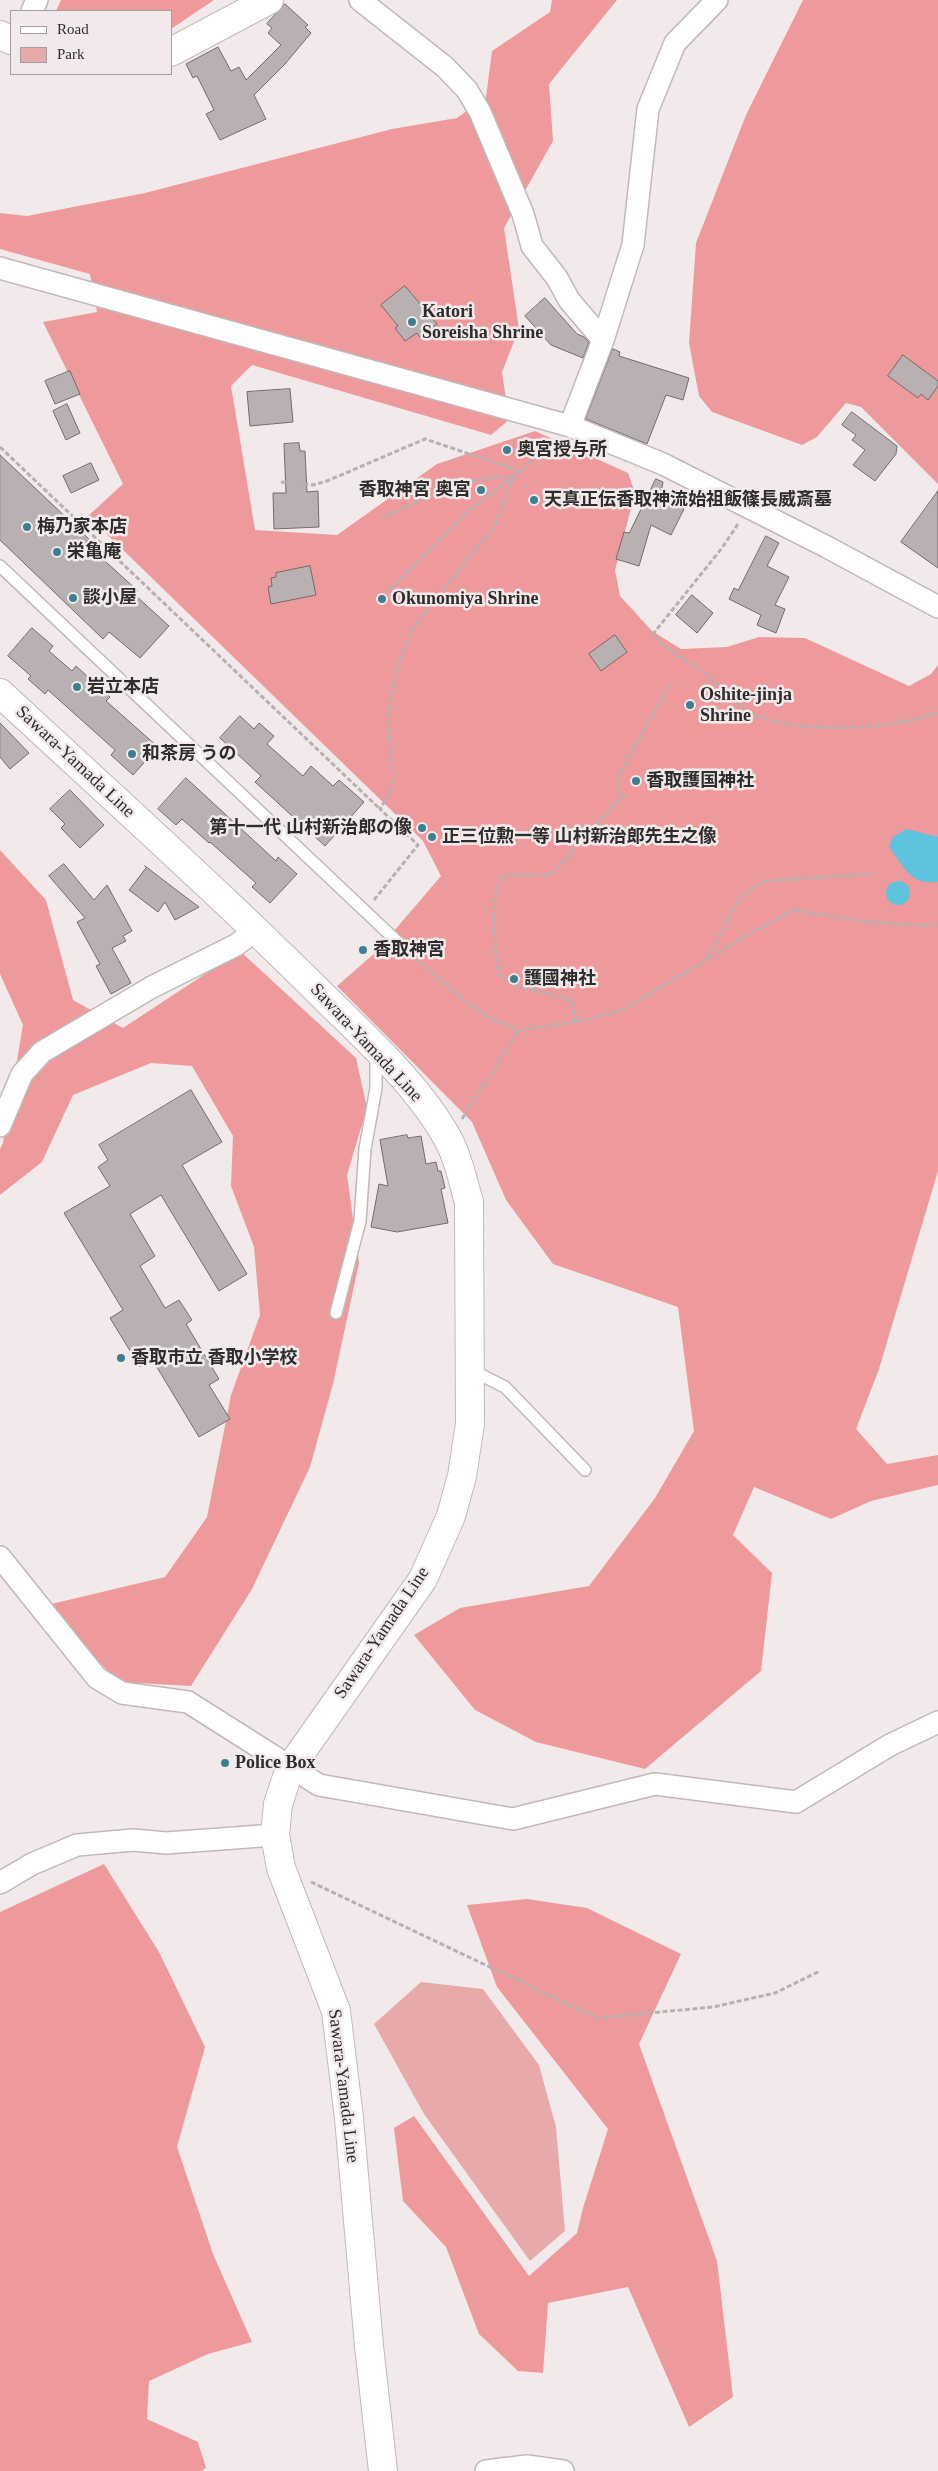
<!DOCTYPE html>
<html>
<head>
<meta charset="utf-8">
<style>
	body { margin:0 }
	#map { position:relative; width:938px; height:2471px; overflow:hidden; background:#f2eaea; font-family:"Times New Roman",serif }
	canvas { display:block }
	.legend { position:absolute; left:10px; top:10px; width:162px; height:65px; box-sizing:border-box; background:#f2eaea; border:1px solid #a49e9e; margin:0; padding:6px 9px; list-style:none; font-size:15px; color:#2f2c2c }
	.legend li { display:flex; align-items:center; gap:10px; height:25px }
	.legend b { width:25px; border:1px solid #a49e9e }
</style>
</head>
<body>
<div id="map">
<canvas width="938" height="2471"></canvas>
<ul class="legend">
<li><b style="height:6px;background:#fff"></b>Road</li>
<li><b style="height:14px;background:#e7a9aa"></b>Park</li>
</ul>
</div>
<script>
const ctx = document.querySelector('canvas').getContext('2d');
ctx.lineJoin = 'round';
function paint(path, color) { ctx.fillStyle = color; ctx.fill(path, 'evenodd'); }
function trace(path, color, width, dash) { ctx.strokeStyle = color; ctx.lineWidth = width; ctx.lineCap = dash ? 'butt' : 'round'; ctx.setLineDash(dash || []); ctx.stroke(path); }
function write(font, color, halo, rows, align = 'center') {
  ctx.font = font + ' "Times New Roman","Noto Sans JP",serif'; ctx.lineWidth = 5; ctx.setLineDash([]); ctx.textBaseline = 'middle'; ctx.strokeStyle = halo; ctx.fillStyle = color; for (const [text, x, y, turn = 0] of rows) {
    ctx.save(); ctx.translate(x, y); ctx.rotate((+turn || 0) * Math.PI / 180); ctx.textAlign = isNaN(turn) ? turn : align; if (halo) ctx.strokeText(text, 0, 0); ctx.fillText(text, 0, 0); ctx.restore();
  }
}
paint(new Path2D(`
	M 421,1982 L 483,1989 L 539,2065 L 556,2127 L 565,2231 L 530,2261 L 424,2114 L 374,2024 Z`), '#e7a9aa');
paint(new Path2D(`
	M 61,0 L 214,0 L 171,29 L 171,11 L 56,11 Z
	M 552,0 L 617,0 L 549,84 L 553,141 L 504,228 L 519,329 L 502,372 L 509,420 L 491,435 L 252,365 L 231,386 L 255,530 L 337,535 L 437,464 L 535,431 L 628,473 L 635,493 L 615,570 L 620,596 L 652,631 L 681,649 L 727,647 L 759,637 L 805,638 L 909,686 L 931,674 L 938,665 L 938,1171 L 879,1369 L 856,1429 L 887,1464 L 938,1455 L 938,1485 L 871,1501 L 831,1519 L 754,1487 L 733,1535 L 772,1573 L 761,1671 L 645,1769 L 536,1742 L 475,1710 L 414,1635 L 460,1608 L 589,1586 L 655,1498 L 694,1431 L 678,1307 L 553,1264 L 506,1200 L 472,1122 L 337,986 L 376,952 L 441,876 L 423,841 L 88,516 L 123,484 L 43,322 L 97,312 L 90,274 L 0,249 L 0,213 L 27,216 L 145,193 L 392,129 L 457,118 L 486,97 L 492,51 L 550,12 Z
	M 803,0 L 938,0 L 938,484 L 861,407 L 846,403 L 817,437 L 802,445 L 712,412 L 699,396 L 689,343 L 696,243 L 746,115 Z
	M 0,850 L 46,900 L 73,1000 L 123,1028 L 240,951 L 356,1058 L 367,1108 L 347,1175 L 359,1263 L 333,1384 L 310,1467 L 252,1589 L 191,1686 L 119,1682 L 43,1606 L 165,1577 L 207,1517 L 231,1395 L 260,1315 L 254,1247 L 231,1186 L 233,1136 L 192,1066 L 151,1063 L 73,1095 L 42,1162 L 0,1195 L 0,1149 L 3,1143 L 23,1025 L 0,974 Z
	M 104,1864 L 159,1952 L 205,2047 L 177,2147 L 213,2254 L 252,2342 L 208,2354 L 149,2381 L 147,2419 L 198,2442 L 206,2468 L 201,2471 L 0,2471 L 0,1912 Z
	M 527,1899 L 587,1908 L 681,1954 L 639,2044 L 717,2261 L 733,2397 L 689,2427 L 628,2287 L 548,2303 L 543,2373 L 518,2371 L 479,2334 L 446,2247 L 403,2201 L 394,2128 L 414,2116 L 529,2276 L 577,2233 L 583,2208 L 608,2129 L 497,1987 L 467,1905 Z`), '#ee9a9d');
paint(new Path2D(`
	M 906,829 L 938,837 L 938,882 C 909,885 905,868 889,847 L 892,838 Z
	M886 893a12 12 0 1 1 24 0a12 12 0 1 1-24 0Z`), '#5ec3dd');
const building = new Path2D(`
	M 285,4 L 308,25 L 305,27 L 311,33 L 285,64 L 254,95 L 266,119 L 220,140 L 206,114 L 214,110 L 197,76 L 193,78 L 186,64 L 218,47 L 231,71 L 239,67 L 246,80 L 281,45 L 268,33 L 272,28 L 267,24 Z
	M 405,286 L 437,324 L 420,337 L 417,333 L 405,341 L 395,328 L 398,326 L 381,305 Z
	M 545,298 L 577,334 L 584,337 L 589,342 L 583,358 L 551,345 L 525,316 Z
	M 613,349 L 620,352 L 619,356 L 689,378 L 683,400 L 666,395 L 647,444 L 586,419 Z
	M 903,355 L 938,381 L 938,386 L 928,400 L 921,394 L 918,398 L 888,376 Z
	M 70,371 L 80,394 L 55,404 L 45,381 Z
	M 290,389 L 293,422 L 250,426 L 247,392 Z
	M 67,404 L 80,433 L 66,440 L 53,411 Z
	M 852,412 L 897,446 L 896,454 L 875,481 L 853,465 L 865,450 L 852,440 L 856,435 L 842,425 Z
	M 299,443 L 300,451 L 305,451 L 307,492 L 318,491 L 319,527 L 274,529 L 273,493 L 286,493 L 284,444 Z
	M 0,455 L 89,539 L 85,543 L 138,591 L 134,594 L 169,626 L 140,658 L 109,632 L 103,639 L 0,540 Z
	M 91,463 L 99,480 L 71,493 L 63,476 Z
	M 656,479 L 663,482 L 662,488 L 681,498 L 677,506 L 684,509 L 671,535 L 651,525 L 639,566 L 616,559 L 624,532 L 629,533 Z
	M 938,491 L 938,568 L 901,542 Z
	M 766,536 L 779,543 L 767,566 L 789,577 L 775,605 L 785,609 L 776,633 L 757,625 L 761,615 L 729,599 L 734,588 L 738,590 Z
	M 310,566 L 316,595 L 271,604 L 268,587 L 272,586 L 271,578 L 276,577 L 276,573 Z
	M 692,595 L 713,613 L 697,633 L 676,615 Z
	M 32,628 L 53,646 L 49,651 L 72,671 L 76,666 L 110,697 L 106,701 L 158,747 L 133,775 L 111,755 L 115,750 L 48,690 L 45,694 L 28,679 L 31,676 L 8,656 Z
	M 615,635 L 627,652 L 601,671 L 589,654 Z
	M 240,716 L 254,729 L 259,723 L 274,736 L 267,744 L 303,776 L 311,766 L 333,786 L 339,780 L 364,802 L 325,846 L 255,782 L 261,776 L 220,738 Z
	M 0,723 L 29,753 L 10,769 L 0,757 Z
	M 186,778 L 276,861 L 278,857 L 297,874 L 270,903 L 252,887 L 256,883 L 210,842 L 209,843 L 182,819 L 176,825 L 158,809 Z
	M 70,790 L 104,825 L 80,848 L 61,828 L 65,824 L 50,809 Z
	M 64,864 L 94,900 L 107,885 L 132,931 L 123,936 L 126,941 L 112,948 L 131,983 L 111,994 L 96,966 L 100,964 L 77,922 L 85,918 L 49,876 Z
	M 145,866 L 175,889 L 199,907 L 175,920 L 165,902 L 158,912 L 129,890 L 146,868 Z
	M 191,1090 L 222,1142 L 182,1165 L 247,1274 L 219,1291 L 161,1195 L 130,1214 L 155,1256 L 140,1266 L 165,1308 L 179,1300 L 192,1320 L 186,1324 L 219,1379 L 209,1385 L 230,1419 L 199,1437 L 152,1359 L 140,1367 L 110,1318 L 123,1310 L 64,1213 L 110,1186 L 98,1167 L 108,1160 L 99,1145 Z
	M 407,1135 L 408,1138 L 421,1136 L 426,1164 L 436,1162 L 438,1171 L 441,1171 L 445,1188 L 441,1189 L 448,1223 L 397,1232 L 371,1227 L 379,1184 L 388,1186 L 380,1140 Z`);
paint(building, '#b9b1b1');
trace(building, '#736b6b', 1);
const service = new Path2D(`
	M 0,566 L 403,947
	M 336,1313 L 360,1221 L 365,1149 L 376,1088 L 376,1054
	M 471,1370 L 505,1387 L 585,1470`);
const minor = new Path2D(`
	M 360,0 L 445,67 L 467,90 L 480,112 L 523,214 L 532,246 L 557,278 L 569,300 L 603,340
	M 32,11 L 37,0
	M 0,268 L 570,426 L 663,464 L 827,547 L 938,607
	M 570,426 L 603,340 L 633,245 L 648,109 L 675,43 L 717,0
	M 0,1126 L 22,1074 L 42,1052 L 152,987 L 236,945 L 256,930
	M 0,1557 L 97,1678 L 122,1693 L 188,1702 L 319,1785 L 513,1819 L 655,1784 L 796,1802 L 890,1745 L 938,1722
	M 0,1883 L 32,1864 L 77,1845 L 133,1840 L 166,1843 L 275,1835
	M 486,2471 L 527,2466 L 563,2471`);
const tertiary = new Path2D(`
	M 0,35 L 11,40
	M 171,52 L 269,0`);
const primary = new Path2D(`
	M 0,693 C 107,792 216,890 320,993 C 364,1037 419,1085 449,1141 C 459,1160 463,1182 469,1202 L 470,1424 L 462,1476 L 451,1516 L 423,1579 L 290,1768 L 278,1804 L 275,1835 L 281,1868 L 336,2011 L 349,2118 L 369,2346 L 383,2471`);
trace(service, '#c1b9b9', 14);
trace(minor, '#c1b9b9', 24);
trace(tertiary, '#c1b9b9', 30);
trace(primary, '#c1b9b9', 30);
trace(new Path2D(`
	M 0,447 L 380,809
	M 281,482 L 313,485 L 327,481 L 425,439 L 520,471
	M 526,484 L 527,489
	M 530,498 L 532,499
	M 738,524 L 722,548 L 653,634 C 668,653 686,659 704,673 C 720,685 734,703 751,713 C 790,735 897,730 938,712
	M 389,590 L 467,512 L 513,477 L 553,442
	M 619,794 L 618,777 L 671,682
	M 374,900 L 418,845 L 380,809 L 390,792 L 393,781 L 388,715 L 395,676 L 410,632 L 495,525 L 513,477 C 466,475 423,500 381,518
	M 414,957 L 467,1003 L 491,1019 L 519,1030 L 576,1022 L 624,1009 L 749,934 L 794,910 L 868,922 L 930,926 L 938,922
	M 707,958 L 742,895 L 765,881 L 872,874
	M 576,1022 L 571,1000 L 514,985 L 499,975 C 495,953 487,889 505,875 L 548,875 L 554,872 L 626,792
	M 462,1119 L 519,1030
	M 311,1882 L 597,2018 L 713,2007 L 775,1993 L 820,1971`), '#b7b0b0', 3, [5, 2.5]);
trace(service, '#fff', 11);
trace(minor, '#fff', 21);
trace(tertiary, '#fff', 28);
trace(primary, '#fff', 28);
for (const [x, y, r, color] of [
	[412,322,5,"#3d7f90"],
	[507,450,5,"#3d7f90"],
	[481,490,5,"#3d7f90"],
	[534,500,5,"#3d7f90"],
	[27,527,5,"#3d7f90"],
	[57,552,5,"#3d7f90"],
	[73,598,5,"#3d7f90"],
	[382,599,5,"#3d7f90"],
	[77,687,5,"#3d7f90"],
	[690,705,5,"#3d7f90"],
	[132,754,5,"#3d7f90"],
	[636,781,5,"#3d7f90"],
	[422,828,5,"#3d7f90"],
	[432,837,5,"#3d7f90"],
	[363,950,5,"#3d7f90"],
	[514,979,5,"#3d7f90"],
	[121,1358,5,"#3d7f90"],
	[225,1763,5,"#3d7f90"]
]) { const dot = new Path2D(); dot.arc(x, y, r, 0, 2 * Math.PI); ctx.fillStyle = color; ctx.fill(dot); trace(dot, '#f2eaea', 2); }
write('bold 18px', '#2f2c2c', '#f2eaea', [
	["Katori",422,312],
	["Soreisha Shrine",422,333],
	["奥宮授与所",517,450],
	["香取神宮 奥宮",471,490,"right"],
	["天真正伝香取神流始祖飯篠長威斎墓",544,500],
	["梅乃家本店",37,527],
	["栄亀庵",67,552],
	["談小屋",83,598],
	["Okunomiya Shrine",392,599],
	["岩立本店",87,687],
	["Oshite-jinja",700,695],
	["Shrine",700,716],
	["和茶房 うの",142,754],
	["香取護国神社",646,781],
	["第十一代 山村新治郎の像",412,828,"right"],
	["正三位勲一等 山村新治郎先生之像",442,837],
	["香取神宮",373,950],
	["護國神社",524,979],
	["香取市立 香取小学校",131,1358],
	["Police Box",235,1763]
], 'left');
write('18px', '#2f2c2c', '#f2eaea', [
	["Sawara-Yamada Line",75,762,43],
	["Sawara-Yamada Line",366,1043,47],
	["Sawara-Yamada Line",382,1633,-56],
	["Sawara-Yamada Line",343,2086,83]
]);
</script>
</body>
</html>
